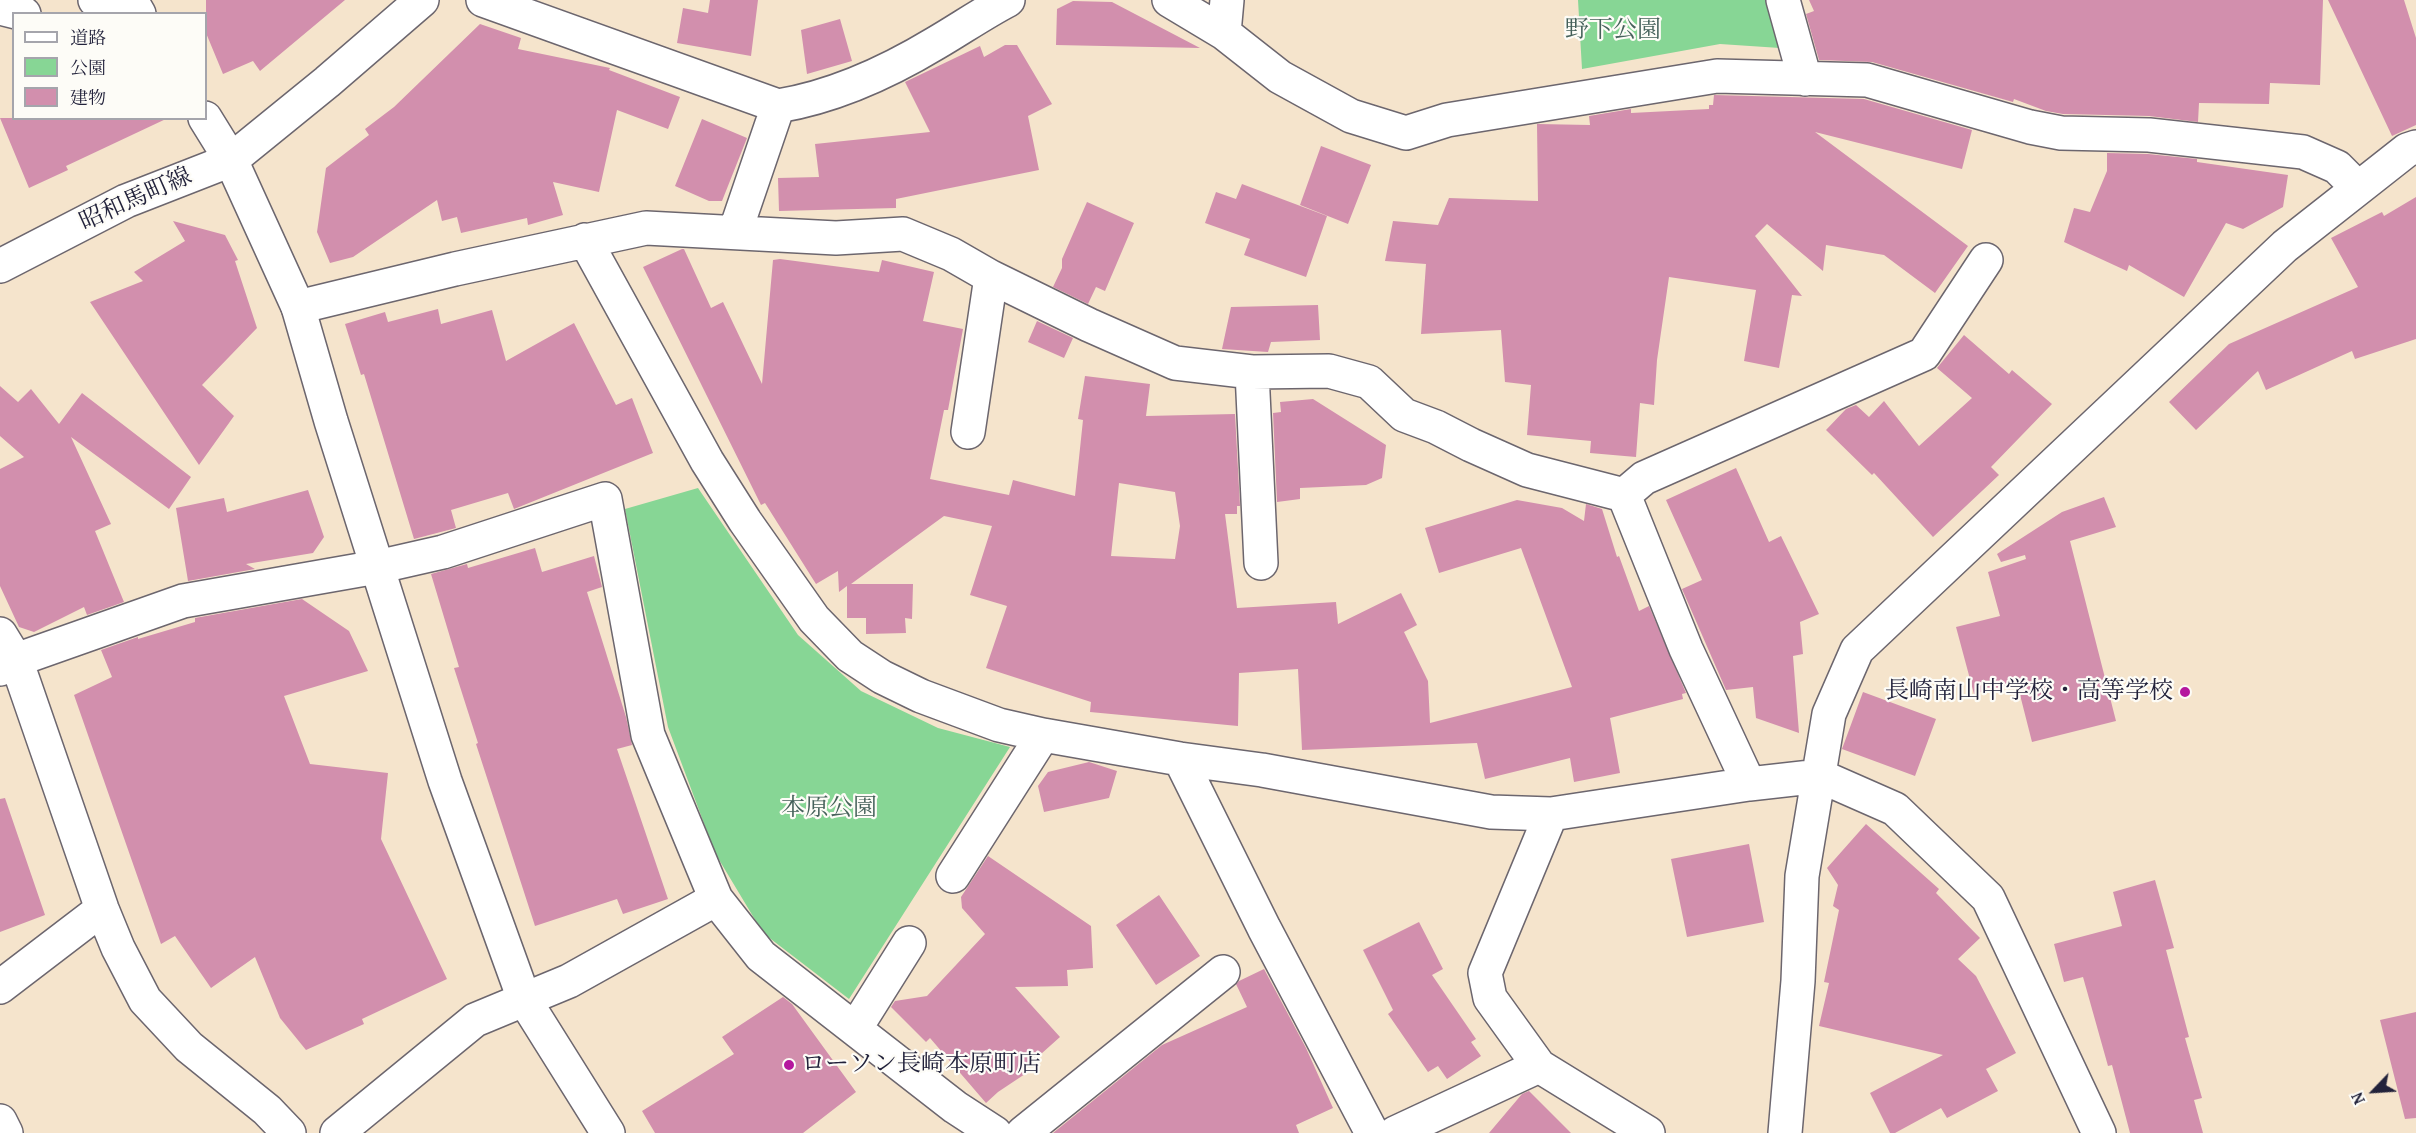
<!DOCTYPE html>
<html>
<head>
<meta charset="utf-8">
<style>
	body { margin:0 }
	#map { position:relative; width:2416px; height:1133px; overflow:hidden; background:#f5e4cc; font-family:"Gentium Book Plus","Noto Serif JP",serif }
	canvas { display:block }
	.legend { position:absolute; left:12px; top:12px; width:195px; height:108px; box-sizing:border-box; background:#fdfcf7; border:2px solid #a5a5ac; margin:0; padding:8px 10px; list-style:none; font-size:18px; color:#22223b }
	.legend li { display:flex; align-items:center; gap:12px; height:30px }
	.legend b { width:30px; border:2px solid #a5a5ac }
	.north { position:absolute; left:2344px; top:1061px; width:60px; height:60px; -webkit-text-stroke:4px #fdfcf7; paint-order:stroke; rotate:245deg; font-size:16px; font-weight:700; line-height:24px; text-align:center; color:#22223b }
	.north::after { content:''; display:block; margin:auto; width:21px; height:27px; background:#22223b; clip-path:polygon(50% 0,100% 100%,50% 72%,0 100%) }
</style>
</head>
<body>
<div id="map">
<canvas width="2416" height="1133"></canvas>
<ul class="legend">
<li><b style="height:8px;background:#fff"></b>道路</li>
<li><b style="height:16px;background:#87d695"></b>公園</li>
<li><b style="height:16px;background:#d28fad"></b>建物</li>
</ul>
<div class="north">N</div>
</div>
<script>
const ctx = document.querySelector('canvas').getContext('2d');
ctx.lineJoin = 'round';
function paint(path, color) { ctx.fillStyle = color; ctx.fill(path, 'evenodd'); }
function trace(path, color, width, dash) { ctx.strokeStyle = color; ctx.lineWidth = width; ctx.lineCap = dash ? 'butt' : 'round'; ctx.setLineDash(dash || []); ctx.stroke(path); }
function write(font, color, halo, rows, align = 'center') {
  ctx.font = font + ' "Gentium Book Plus","Noto Serif JP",serif'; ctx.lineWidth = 4.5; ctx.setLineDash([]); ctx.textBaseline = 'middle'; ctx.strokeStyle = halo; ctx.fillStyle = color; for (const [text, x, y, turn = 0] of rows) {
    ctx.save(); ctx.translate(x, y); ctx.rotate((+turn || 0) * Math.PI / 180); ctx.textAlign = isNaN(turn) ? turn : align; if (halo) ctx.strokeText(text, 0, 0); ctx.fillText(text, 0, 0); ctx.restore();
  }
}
paint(new Path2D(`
	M 1578,0 L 1768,0 L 1780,48 L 1720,44 L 1582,69 Z
	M 698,488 L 798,635 L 861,691 L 938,728 L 1010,747 L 849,999 L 763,933 L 715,853 L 668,727 L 625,509 Z`), '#87d695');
paint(new Path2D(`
	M 206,0 L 345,0 L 260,71 L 253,61 L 223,74 L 206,33 Z
	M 710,0 L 758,0 L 751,56 L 677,43 L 683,8 L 708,13 Z
	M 1809,0 L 2323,0 L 2320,85 L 2270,83 L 2269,104 L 2199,103 L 2198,122 L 2149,116 L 2063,114 L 2046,111 L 2014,99 L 2013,102 L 1872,62 L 1819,60 L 1806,14 L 1814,11 Z
	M 2328,0 L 2404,0 L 2416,38 L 2416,125 L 2392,136 Z
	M 1073,1 L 1112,2 L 1200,48 L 1056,45 L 1057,9 Z
	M 840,19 L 852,61 L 807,74 L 801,30 Z
	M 480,24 L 521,38 L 518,49 L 610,68 L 609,70 L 680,97 L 668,129 L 617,110 L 599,192 L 553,182 L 563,215 L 528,225 L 527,218 L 461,233 L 457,217 L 442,221 L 437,200 L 353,257 L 330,263 L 317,232 L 326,168 L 369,135 L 365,129 L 394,107 Z
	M 1005,45 L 1017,45 L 1052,104 L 1028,116 L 1039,170 L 896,199 L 896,208 L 779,211 L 778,178 L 819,177 L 815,144 L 930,132 L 905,82 L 980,46 L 984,57 Z
	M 1714,95 L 1864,99 L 1972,130 L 1962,169 L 1815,132 L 1968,246 L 1935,293 L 1884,255 L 1826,245 L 1823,271 L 1767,224 L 1755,236 L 1802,296 L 1792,295 L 1779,368 L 1744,361 L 1756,290 L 1669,277 L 1657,360 L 1654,405 L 1640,403 L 1636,457 L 1590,453 L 1591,441 L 1527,435 L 1531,385 L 1505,382 L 1501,330 L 1421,334 L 1426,264 L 1385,261 L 1393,221 L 1438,225 L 1449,198 L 1538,201 L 1537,124 L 1590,125 L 1589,116 L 1631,109 L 1631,113 L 1709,109 L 1709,105 L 1713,105 Z
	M 0,118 L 168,118 L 66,166 L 68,170 L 29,188 Z
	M 702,119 L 747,138 L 722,201 L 709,201 L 675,186 Z
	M 1321,146 L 1371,165 L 1348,224 L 1300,205 Z
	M 2107,153 L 2148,154 L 2197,159 L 2197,162 L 2288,175 L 2283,207 L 2243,229 L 2226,223 L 2184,297 L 2129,265 L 2127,271 L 2064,242 L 2074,208 L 2090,212 L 2107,171 Z
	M 1242,184 L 1327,216 L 1306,277 L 1244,255 L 1250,239 L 1205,223 L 1216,192 L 1236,199 Z
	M 2416,197 L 2416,339 L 2355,359 L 2352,351 L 2266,390 L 2258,371 L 2196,430 L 2169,402 L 2229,344 L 2358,287 L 2331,238 L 2382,212 L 2384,216 Z
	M 1087,202 L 1134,223 L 1105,291 L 1096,287 L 1088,304 L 1053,287 L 1062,268 L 1062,259 Z
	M 173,221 L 225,235 L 238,260 L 235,261 L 257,328 L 202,385 L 234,416 L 199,465 L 90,302 L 143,281 L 134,272 L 185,241 Z
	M 682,249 L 684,249 L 711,308 L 723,302 L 762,384 L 773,260 L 780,259 L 879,272 L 882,260 L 934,272 L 923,321 L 963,329 L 948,410 L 944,410 L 930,479 L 1009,495 L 1013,480 L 1075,496 L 1083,420 L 1078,419 L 1085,376 L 1150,384 L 1146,416 L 1235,414 L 1240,506 L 1237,506 L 1237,514 L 1225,514 L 1237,608 L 1336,602 L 1338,624 L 1401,593 L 1417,625 L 1404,632 L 1428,681 L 1430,723 L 1572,687 L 1521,548 L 1439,573 L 1425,528 L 1517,500 L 1562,508 L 1584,521 L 1586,504 L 1602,509 L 1617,557 L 1619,556 L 1639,611 L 1649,606 L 1686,693 L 1682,694 L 1683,699 L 1610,718 L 1620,773 L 1574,782 L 1570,758 L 1485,779 L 1477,743 L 1302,750 L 1298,669 L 1239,673 L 1238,726 L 1090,712 L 1091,702 L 986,668 L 1007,606 L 970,595 L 992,526 L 944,516 L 851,584 L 913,584 L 912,619 L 905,618 L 906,633 L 866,634 L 866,618 L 847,618 L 847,586 L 839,592 L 838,571 L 816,584 L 765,503 L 761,505 L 643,267 ZM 1119,483 L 1175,492 L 1180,526 L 1175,559 L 1111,556 Z
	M 1318,305 L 1320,340 L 1271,342 L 1268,352 L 1222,349 L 1231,307 Z
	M 438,309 L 441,324 L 492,310 L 506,361 L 574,323 L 616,405 L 632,398 L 653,453 L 514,509 L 508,493 L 451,510 L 456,528 L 414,539 L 364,374 L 361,375 L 345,324 L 385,312 L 388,322 Z
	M 1037,321 L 1073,338 L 1064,358 L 1028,342 Z
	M 1964,335 L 2009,374 L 2012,370 L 2052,404 L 1991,467 L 1999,475 L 1933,537 L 1874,473 L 1872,475 L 1826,430 L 1846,409 L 1856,405 L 1869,417 L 1884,401 L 1919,446 L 1972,398 L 1937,368 Z
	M 0,386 L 18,402 L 31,389 L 59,424 L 82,393 L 191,477 L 169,509 L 71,437 L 111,524 L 95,531 L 124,602 L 87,615 L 84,607 L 34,632 L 19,627 L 0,586 L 0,469 L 24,457 L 0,436 Z
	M 1313,399 L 1386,445 L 1382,478 L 1366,485 L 1300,488 L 1300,499 L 1277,502 L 1273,413 L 1281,412 L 1280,402 Z
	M 1736,468 L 1769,542 L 1781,536 L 1819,614 L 1800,622 L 1803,654 L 1793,656 L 1799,733 L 1756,718 L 1753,687 L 1726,690 L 1682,589 L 1702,580 L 1666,500 Z
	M 308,490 L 324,537 L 313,553 L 246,564 L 255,569 L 188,581 L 176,508 L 224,498 L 227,512 Z
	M 2104,497 L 2116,527 L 2070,541 L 2116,721 L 2032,742 L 2017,683 L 1974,694 L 1956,627 L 2000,616 L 1988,572 L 2026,559 L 2025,555 L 2001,562 L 1997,554 L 2062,512 Z
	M 535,548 L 542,572 L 594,556 L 602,587 L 587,592 L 626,717 L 632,745 L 617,749 L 668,899 L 623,914 L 617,899 L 535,926 L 476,744 L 478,743 L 454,668 L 459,667 L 431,574 L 467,564 L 468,568 Z
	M 302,599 L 349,631 L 368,671 L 284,696 L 310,764 L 388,773 L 381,839 L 447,979 L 362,1019 L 364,1024 L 306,1050 L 280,1018 L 255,957 L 211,988 L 175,936 L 161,944 L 74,695 L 112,677 L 101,650 L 138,637 L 138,639 L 195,622 L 195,618 Z
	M 1863,692 L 1936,719 L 1915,776 L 1842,749 Z
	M 1089,762 L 1117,771 L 1109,798 L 1044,812 L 1038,786 L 1048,772 Z
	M 5,798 L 45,915 L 0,932 L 0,799 Z
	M 1866,824 L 1939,889 L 1936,893 L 1980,938 L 1958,959 L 1976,976 L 2016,1053 L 1986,1069 L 1998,1091 L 1947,1118 L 1941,1108 L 1895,1133 L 1890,1133 L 1870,1093 L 1943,1055 L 1819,1026 L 1829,983 L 1824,982 L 1839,910 L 1833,906 L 1838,885 L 1827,868 Z
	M 1749,844 L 1764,922 L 1687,937 L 1671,859 Z
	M 988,856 L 1091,926 L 1093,968 L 1067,970 L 1068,986 L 1015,987 L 1060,1037 L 1022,1071 L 1025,1074 L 998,1092 L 986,1103 L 930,1038 L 926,1042 L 891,1007 L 895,1001 L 927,996 L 985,934 L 962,908 L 961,897 Z
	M 2155,880 L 2174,948 L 2166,950 L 2189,1037 L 2185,1038 L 2202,1098 L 2194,1100 L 2203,1133 L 2130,1133 L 2112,1065 L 2108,1066 L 2083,977 L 2064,982 L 2054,944 L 2122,926 L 2113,892 Z
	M 1159,895 L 1200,956 L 1156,985 L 1116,925 Z
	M 1419,922 L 1443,969 L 1432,975 L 1476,1039 L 1471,1042 L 1481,1056 L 1447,1079 L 1438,1066 L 1428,1072 L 1388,1014 L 1393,1010 L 1363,950 Z
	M 1264,969 L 1306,1048 L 1333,1108 L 1296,1125 L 1299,1133 L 1053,1133 L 1162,1045 L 1247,1007 L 1236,984 L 1239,981 Z
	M 783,997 L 792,1004 L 856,1092 L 803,1133 L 655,1133 L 642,1111 L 734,1054 L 722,1037 Z
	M 2416,1012 L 2416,1118 L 2405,1119 L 2380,1020 Z
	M 1529,1091 L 1571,1133 L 1489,1133 L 1522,1094 Z`), '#d28fad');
const street = new Path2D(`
	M 131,0 L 139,14
	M 483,0 L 778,106 C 833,97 888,72 936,43 C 960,29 983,13 1008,0
	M 1169,0 L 1224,33 L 1280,77 L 1351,116 L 1406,133 L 1447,120 L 1717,76 L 1867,80 L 2030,127 L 2061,133 L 2149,135 L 2303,152 L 2337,167 L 2358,188
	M 1783,0 L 1805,79
	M 0,8 L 24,14
	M 1224,33 L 1227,0
	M 735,232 L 778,106
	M 585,240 L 707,461 L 745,521 L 814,619 L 850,656 L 882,677 L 921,696 L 999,725 L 1043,735 L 1180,759 L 1262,770 L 1491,812 L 1551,814 L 1749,784 L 1820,776 L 1895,809 L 1988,898 L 2099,1133
	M 298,307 L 455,269 L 646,228 L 836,238 L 903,234 L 951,254 L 991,277 L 1089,325 L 1175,363 L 1252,372 L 1329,371 L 1369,382 L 1404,415 L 1436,427 L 1471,445 L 1527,470 L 1624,495 L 1686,649 L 1749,784
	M 1252,372 L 1261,563
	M 968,432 L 991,277
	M 1624,495 L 1644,478 L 1924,354 L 1986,260
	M 0,634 L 16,660 L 102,909 L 118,948 L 145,1000 L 189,1047 L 267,1110 L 289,1133
	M 0,669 L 16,660 L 183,601 L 377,567 L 443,552 L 605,499 L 648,735 L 716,899 L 761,956 L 955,1107 L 995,1133
	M 1180,759 L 1264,928 L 1372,1133
	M 1551,814 L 1485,973 L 1490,998 L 1539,1066 L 1648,1133
	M 953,876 L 1043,735
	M 0,987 L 102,909
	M 855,1029 L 909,943
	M 0,1121 L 6,1133
	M 337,1133 L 475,1020 L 569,981 L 716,899
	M 1023,1133 L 1223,972
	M 1395,1133 L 1539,1066
	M 1785,1133 L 1798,981 L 1802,876 L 1829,714 L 1857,650 L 2285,246 L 2407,150 L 2416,147`);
const secondary = new Path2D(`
	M 95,0 L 122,14
	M 205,118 L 231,160 L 298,307 L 331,421 L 445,781 L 524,999 L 608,1133
	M 0,266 L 126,201 L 231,160 L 327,82 L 422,0`);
trace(street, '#6c666e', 36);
trace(secondary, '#6c666e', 36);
trace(street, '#fff', 33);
trace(secondary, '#fff', 33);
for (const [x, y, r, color] of [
	[2185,692,6,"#b5179e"],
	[789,1065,6,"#b5179e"]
]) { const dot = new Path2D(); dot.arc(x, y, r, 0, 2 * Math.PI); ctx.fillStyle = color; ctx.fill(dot); trace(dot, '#fdfcf7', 2); }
write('24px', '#45615a', '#fdfcf7', [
	["野下公園",1613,31],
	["本原公園",829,809]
]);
write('24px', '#22223b', '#fdfcf7', [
	["昭和馬町線",136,200,-24]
]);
write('24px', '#22223b', '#fdfcf7', [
	["長崎南山中学校・高等学校",2173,692],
	["ローソン長崎本原町店",801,1065,"left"]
], 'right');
</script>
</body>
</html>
